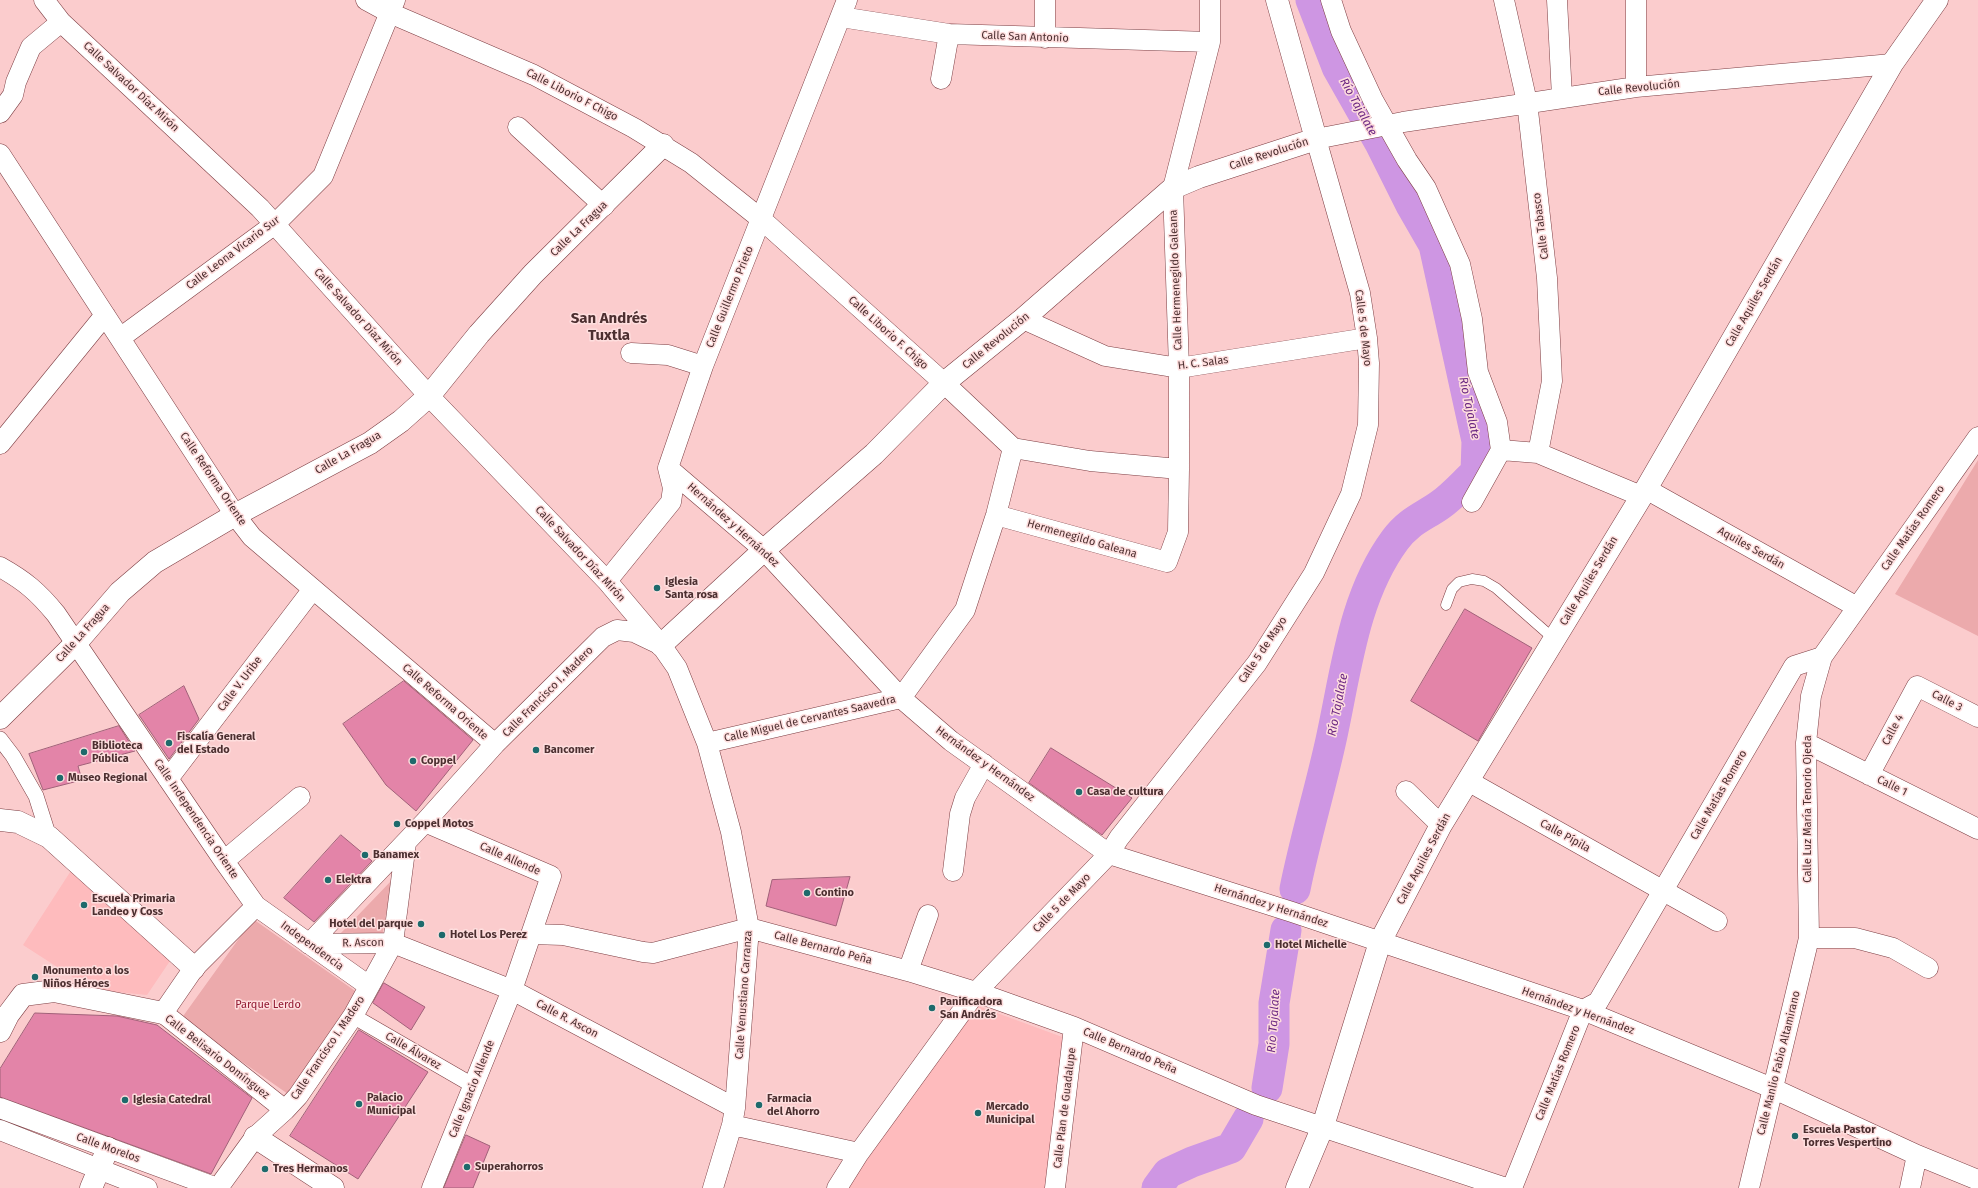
<!DOCTYPE html>
<html>
<head>
<meta charset="utf-8">
<style>
	body { margin:0 }
	canvas { display:block; background:#fbcccd }
</style>
</head>
<body>
<canvas width="1978" height="1188"></canvas>
<script>
const ctx = document.querySelector('canvas').getContext('2d');
ctx.lineJoin = 'round';
function paint(path, color) { ctx.fillStyle = color; ctx.fill(path, 'evenodd'); }
function trace(path, color, width, dash) { ctx.strokeStyle = color; ctx.lineWidth = width; ctx.lineCap = dash ? 'butt' : 'round'; ctx.setLineDash(dash || []); ctx.stroke(path); }
function write(font, color, halo, rows, align = 'center') {
  ctx.font = font + ' "Fira Sans",sans-serif'; ctx.lineWidth = 3; ctx.setLineDash([]); ctx.textBaseline = 'middle'; ctx.strokeStyle = halo; ctx.fillStyle = color; for (const [text, x, y, turn = 0] of rows) {
    ctx.save(); ctx.translate(x, y); ctx.rotate((+turn || 0) * Math.PI / 180); ctx.textAlign = isNaN(turn) ? turn : align; if (halo) ctx.strokeText(text, 0, 0); ctx.fillText(text, 0, 0); ctx.restore();
  }
}
paint(new Path2D(`
	M 74,866 L 174,955 L 147,995 L 107,991 L 87,979 L 82,983 L 23,945 Z
	M 978,1006 L 1065,1038 L 1045,1188 L 845,1188 Z`), '#febbbd');
paint(new Path2D(`
	M 1978,460 L 1978,636 L 1895,594 Z
	M 392,880 L 382,937 L 339,935 Z
	M 253,919 L 358,993 L 288,1094 L 181,1019 Z`), '#ecaaac');
trace(new Path2D(`
	M 1295,889 C 1305,839 1320,790 1331,740 C 1346,672 1353,597 1395,540 C 1409,521 1423,517 1440,505 C 1453,496 1464,483 1476,472 L 1477,441 L 1434,245 L 1411,205 L 1380,143 L 1337,67 L 1311,0
	M 1267,1088 L 1274,1044 L 1274,1003 L 1286,930
	M 1157,1188 L 1168,1173 L 1192,1162 L 1231,1148 L 1248,1119`), '#ce96e3', 31);
const building = new Path2D(`
	M 1465,609 L 1532,648 L 1478,741 L 1411,701 Z
	M 404,681 L 473,740 L 416,811 L 386,785 L 343,724 Z
	M 184,686 L 199,719 L 169,759 L 139,715 Z
	M 119,726 L 135,751 L 78,766 L 82,780 L 43,790 L 29,754 Z
	M 1051,748 L 1132,798 L 1102,835 L 1029,783 Z
	M 341,835 L 372,861 L 314,922 L 284,898 Z
	M 850,877 L 836,926 L 766,906 L 772,880 Z
	M 384,983 L 425,1007 L 411,1030 L 373,1003 Z
	M 35,1013 L 117,1016 L 157,1025 L 252,1098 L 211,1174 L 0,1097 L 0,1069 Z
	M 359,1030 L 428,1072 L 358,1179 L 290,1136 Z
	M 466,1135 L 490,1146 L 473,1188 L 444,1188 Z`);
paint(building, '#e384a8');
trace(building, '#a16179', 1);
const service = new Path2D(`
	M 1446,605 L 1452,589 L 1459,582 L 1472,579 L 1484,581 L 1496,588 L 1554,639`);
const pedestrian = new Path2D(`
	M 0,739 L 13,756 L 36,796 L 49,837
	M 353,1016 L 474,1086`);
const minor = new Path2D(`
	M 44,0 L 61,22 L 260,208 L 429,396 L 607,581 L 661,645 L 677,668 L 707,743 L 731,832 L 749,928 L 735,1108 L 732,1125 L 713,1188
	M 366,0 L 390,13 L 534,75 L 634,128 L 691,163 L 761,219 L 944,383 L 1013,448
	M 1045,0 L 1045,38
	M 1331,0 L 1341,31 L 1373,100 L 1407,160 L 1426,188 L 1460,264 L 1472,319 L 1478,372 L 1497,422 L 1501,450 L 1472,502
	M 1504,0 L 1527,102 L 1547,278 L 1552,381 L 1538,453
	M 1557,0 L 1562,97
	M 841,17 L 949,34 L 1210,42
	M 941,79 L 949,34
	M 1636,87 L 1636,0
	M 0,113 L 13,95 L 16,82 L 31,47 L 61,22
	M 518,127 L 604,206
	M 0,154 L 235,515 L 252,537 L 495,744
	M 1023,319 L 1105,356 L 1179,368 L 1367,338
	M 120,338 L 275,224 L 323,176 L 395,0
	M 631,353 L 668,355 L 703,366
	M 0,444 L 105,315
	M 1013,448 L 1090,461 L 1179,469
	M 1501,450 L 1538,453 L 1641,496
	M 668,468 L 764,550 L 901,698 L 951,741 L 1109,854 L 1292,912 L 1583,1010 L 1772,1088 L 1917,1155 L 1978,1180
	M 1646,489 L 1857,607
	M 996,515 L 1167,562 L 1178,532 L 1179,469 L 1179,368 L 1173,188 L 1210,42 L 1210,0
	M 0,567 C 25,581 38,592 56,614 L 224,861 L 256,906 L 369,986
	M 607,581 L 671,502 L 673,488 L 668,468 L 703,366 L 847,0
	M 707,743 L 901,698 L 965,610 L 996,515 L 1013,448
	M 1806,743 L 1978,829
	M 1869,775 L 1917,686 L 1978,717
	M 168,779 L 313,589
	M 1468,781 L 1717,921
	M 1406,791 L 1441,825
	M 425,822 L 551,876 L 512,990 L 432,1188
	M 224,861 L 300,797
	M 953,871 L 960,814 L 965,798 L 984,764
	M 256,906 L 194,968 L 163,1013 L 285,1110
	M 531,934 L 563,935 L 643,952 L 653,953 L 749,928 L 908,971 L 976,992 L 1074,1027 L 1256,1105 L 1506,1188
	M 1809,938 L 1855,938 L 1893,948 L 1928,968
	M 309,944 L 425,822 L 495,744 L 603,637 L 617,630 L 634,632 L 657,643
	M 309,944 L 393,943 L 512,990 L 735,1108
	M 908,971 L 928,915
	M 0,1108 L 217,1188
	M 732,1125 L 859,1153
	M 0,1130 L 147,1188
	M 218,1188 L 255,1137 L 285,1110 L 298,1096 L 353,1016 L 393,943 L 406,843
	M 837,1188 L 859,1153 L 976,992 L 1109,854 L 1119,838 L 1257,663 L 1314,573 L 1351,494 L 1368,425 L 1369,363 L 1367,338 L 1360,293 L 1316,139 L 1403,122 L 1636,87 L 1892,64
	M 1055,1188 L 1074,1027
	M 1512,1188 L 1583,1010 L 1598,1002 L 1794,666 L 1822,657 L 1978,437
	M 1749,1188 L 1809,938 L 1806,743 L 1811,696 L 1822,657
	M 1910,1188 L 1917,1155`);
const tertiary = new Path2D(`
	M 0,718 L 76,643 L 120,592 L 155,562 L 235,515 L 370,443 L 401,421 L 429,396 L 479,334 L 533,274 L 663,145
	M 0,820 L 18,822 L 49,837 L 194,968
	M 0,1031 L 8,1015 L 23,995 L 54,991 L 163,1013
	M 255,1137 L 333,1188
	M 91,1188 L 108,1148
	M 1297,1188 L 1323,1126 L 1380,942 L 1441,825 L 1646,489 L 1892,64 L 1937,0`);
const secondary = new Path2D(`
	M 661,645 L 764,550 L 874,454 L 944,383 L 1023,319 L 1173,188 L 1199,177 L 1316,139 L 1277,0`);
trace(service, '#7d3e43', 11);
trace(pedestrian, '#7d3e43', 16);
trace(minor, '#7d3e43', 21);
trace(tertiary, '#7d3e43', 23);
trace(secondary, '#7d3e43', 23);
trace(service, '#fff', 10);
trace(pedestrian, '#fff', 15);
trace(minor, '#fff', 20);
trace(tertiary, '#fff', 22);
trace(secondary, '#fff', 22);
for (const [x, y, r, color] of [
	[657,588,4,"#1e6a6c"],
	[169,743,4,"#1e6a6c"],
	[536,750,4,"#1e6a6c"],
	[84,752,4,"#1e6a6c"],
	[413,761,4,"#1e6a6c"],
	[60,778,4,"#1e6a6c"],
	[1079,792,4,"#1e6a6c"],
	[397,824,4,"#1e6a6c"],
	[365,855,4,"#1e6a6c"],
	[328,880,4,"#1e6a6c"],
	[807,893,4,"#1e6a6c"],
	[84,905,4,"#1e6a6c"],
	[421,924,4,"#1e6a6c"],
	[442,935,4,"#1e6a6c"],
	[1267,945,4,"#1e6a6c"],
	[35,977,4,"#1e6a6c"],
	[932,1008,4,"#1e6a6c"],
	[125,1100,4,"#1e6a6c"],
	[359,1104,4,"#1e6a6c"],
	[759,1105,4,"#1e6a6c"],
	[978,1113,4,"#1e6a6c"],
	[1795,1136,4,"#1e6a6c"],
	[467,1167,4,"#1e6a6c"],
	[265,1169,4,"#1e6a6c"]
]) { const dot = new Path2D(); dot.arc(x, y, r, 0, 2 * Math.PI); ctx.fillStyle = color; ctx.fill(dot); trace(dot, '#fedede', 1.5); }
write('11px', '#4c2f30', '#fedede', [
	["Calle San Antonio",1025,37,2],
	["Calle Salvador Díaz Mirón",131,87,43],
	["Calle Revolución",1639,88,-6],
	["Calle Liborio F Chigo",572,95,27],
	["Calle Revolución",1269,154,-18],
	["Calle Tabasco",1541,226,-97],
	["Calle La Fragua",579,229,-44],
	["Calle Leona Vicario Sur",233,253,-37],
	["Calle Hermenegildo Galeana",1176,280,-92],
	["Calle Guillermo Prieto",730,297,-68],
	["Calle Aquiles Serdán",1754,302,-60],
	["Calle Salvador Díaz Mirón",358,317,48],
	["Calle 5 de Mayo",1363,328,83],
	["Calle Liborio F. Chigo",888,333,42],
	["Calle Revolución",996,341,-39],
	["H. C. Salas",1203,363,-7],
	["Calle La Fragua",348,453,-30],
	["Calle Reforma Oriente",213,479,56],
	["Hernández y Hernández",733,525,42],
	["Calle Matías Romero",1913,528,-55],
	["Hermenegildo Galeana",1082,539,16],
	["Aquiles Serdán",1751,548,29],
	["Calle Salvador Díaz Mirón",580,554,47],
	["Calle Aquiles Serdán",1589,581,-59],
	["Calle La Fragua",83,633,-48],
	["Calle 5 de Mayo",1263,650,-56],
	["Calle V. Uribe",240,684,-53],
	["Calle Francisco I. Madero",548,692,-45],
	["Calle 3",1947,701,27],
	["Calle Reforma Oriente",445,702,41],
	["Calle Miguel de Cervantes Saavedra",810,719,-13],
	["Calle 4",1893,730,-62],
	["Hernández y Hernández",985,764,36],
	["Calle 1",1892,786,26],
	["Calle Matías Romero",1719,795,-60],
	["Calle Luz María Tenorio Ojeda",1808,809,-90],
	["Calle Independencia Oriente",196,819,56],
	["Calle Pípila",1565,836,29],
	["Calle Allende",510,859,24],
	["Calle Aquiles Serdán",1424,859,-62],
	["Calle 5 de Mayo",1062,903,-46],
	["Hernández y Hernández",1271,906,18],
	["R. Ascon",363,943,-1],
	["Independencia",312,946,36],
	["Calle Bernardo Peña",823,948,15],
	["Calle Venustiano Carranza",744,995,-86],
	["Hernández y Hernández",1578,1011,20],
	["Calle R. Ascon",567,1019,28],
	["Calle Francisco I. Madero",328,1048,-56],
	["Calle Álvarez",413,1051,30],
	["Calle Bernardo Peña",1130,1051,23],
	["Calle Belisario Domínguez",217,1057,38],
	["Calle Manlio Fabio Altamirano",1779,1063,-76],
	["Calle Matías Romero",1558,1073,-68],
	["Calle Ignacio Allende",472,1089,-68],
	["Calle Plan de Guadalupe",1065,1108,-83],
	["Calle Morelos",108,1148,20]
]);
write('bold 11px', '#4c2f30', '#fedede', [
	["Iglesia",665,582],
	["Santa rosa",665,595],
	["Fiscalía General",177,737],
	["del Estado",177,750],
	["Biblioteca",92,746],
	["Pública",92,759],
	["Bancomer",544,750],
	["Coppel",421,761],
	["Museo Regional",68,778],
	["Casa de cultura",1087,792],
	["Coppel Motos",405,824],
	["Banamex",373,855],
	["Elektra",336,880],
	["Contino",815,893],
	["Escuela Primaria",92,899],
	["Landeo y Coss",92,912],
	["Hotel del parque",413,924,"right"],
	["Hotel Los Perez",450,935],
	["Hotel Michelle",1275,945],
	["Monumento a los",43,971],
	["Niños Héroes",43,984],
	["Panificadora",940,1002],
	["San Andrés",940,1015],
	["Palacio",367,1098],
	["Municipal",367,1111],
	["Farmacia",767,1099],
	["del Ahorro",767,1112],
	["Iglesia Catedral",133,1100],
	["Mercado",986,1107],
	["Municipal",986,1120],
	["Escuela Pastor",1803,1130],
	["Torres Vespertino",1803,1143],
	["Superahorros",475,1167],
	["Tres Hermanos",273,1169]
], 'left');
write('11px', '#911931', '#fedede', [
	["Parque Lerdo",268,1005]
]);
write('italic 12px', '#6c2883', '#fedede', [
	["Río Tajalate",1358,107,61],
	["Río Tajalate",1469,408,78],
	["Río Tajalate",1338,705,-79],
	["Río Tajalate",1274,1021,-86]
]);
write('bold 15px', '#4c2f30', '#fedede', [
	["San Andrés",609,319],
	["Tuxtla",609,336]
]);
</script>
</body>
</html>
